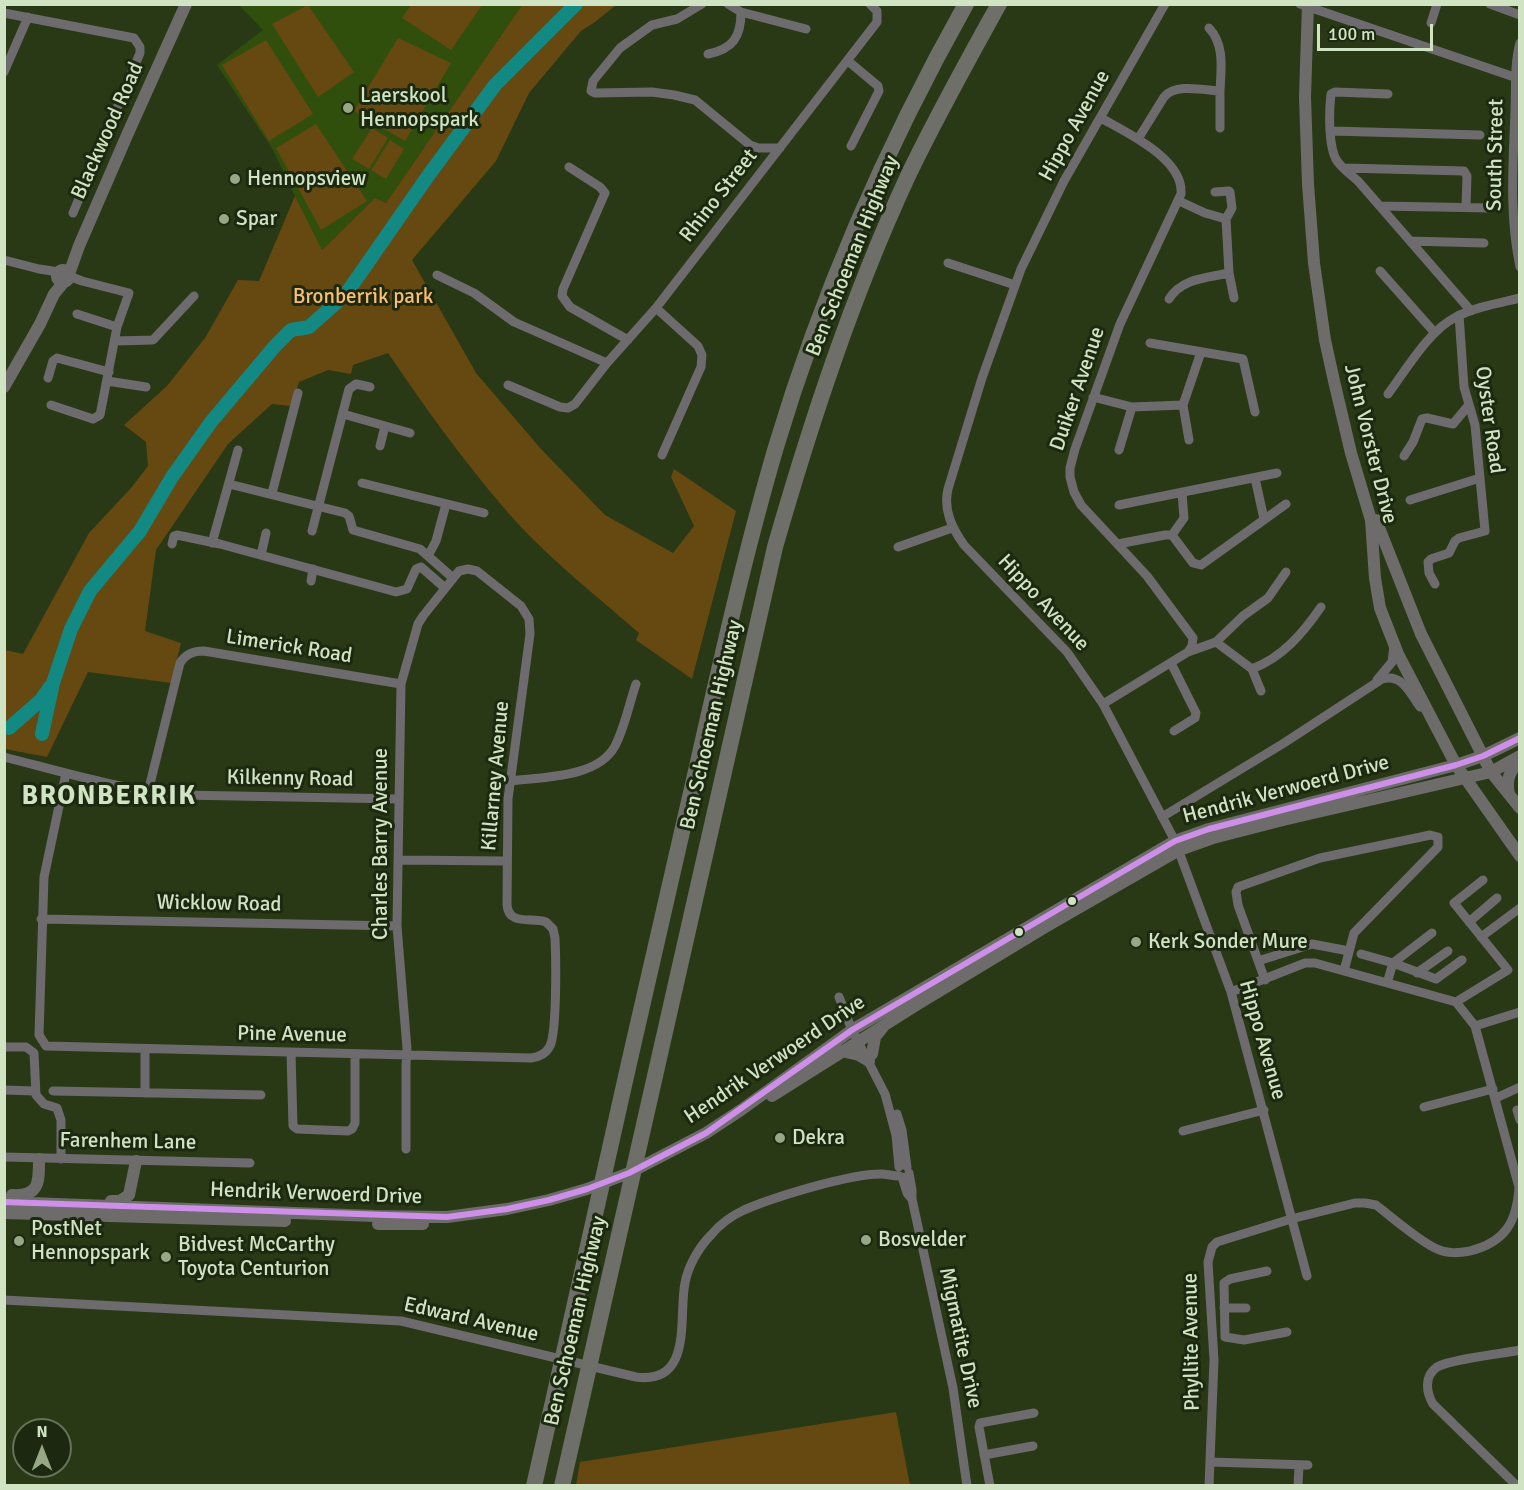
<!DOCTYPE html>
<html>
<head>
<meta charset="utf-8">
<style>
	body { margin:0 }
	#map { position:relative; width:1524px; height:1490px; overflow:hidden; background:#293916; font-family:Signika,sans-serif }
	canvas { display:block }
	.frame { position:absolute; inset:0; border:6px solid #d0e3c3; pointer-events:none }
	.north { position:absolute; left:12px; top:1418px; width:60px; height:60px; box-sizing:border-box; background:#1c2910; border:2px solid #647358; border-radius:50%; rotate:0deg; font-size:16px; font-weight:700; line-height:24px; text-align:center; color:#d0e3c3 }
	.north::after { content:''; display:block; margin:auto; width:21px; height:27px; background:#96a886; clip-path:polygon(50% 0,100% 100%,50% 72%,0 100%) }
	.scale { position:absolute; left:1317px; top:24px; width:116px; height:27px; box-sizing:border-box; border:3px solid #d0e3c3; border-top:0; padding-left:8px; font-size:18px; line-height:21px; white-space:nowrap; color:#d0e3c3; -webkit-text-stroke:4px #1c2910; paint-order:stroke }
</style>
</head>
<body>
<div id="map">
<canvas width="1524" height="1490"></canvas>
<div class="frame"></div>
<div class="north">N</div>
<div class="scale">100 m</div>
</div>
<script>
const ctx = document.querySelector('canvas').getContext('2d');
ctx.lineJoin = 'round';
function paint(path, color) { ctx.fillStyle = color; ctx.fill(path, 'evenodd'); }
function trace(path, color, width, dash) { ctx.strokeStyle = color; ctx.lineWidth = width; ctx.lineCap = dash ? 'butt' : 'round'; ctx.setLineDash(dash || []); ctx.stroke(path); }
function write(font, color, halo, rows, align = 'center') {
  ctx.font = font + ' Signika,sans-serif'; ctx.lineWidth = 6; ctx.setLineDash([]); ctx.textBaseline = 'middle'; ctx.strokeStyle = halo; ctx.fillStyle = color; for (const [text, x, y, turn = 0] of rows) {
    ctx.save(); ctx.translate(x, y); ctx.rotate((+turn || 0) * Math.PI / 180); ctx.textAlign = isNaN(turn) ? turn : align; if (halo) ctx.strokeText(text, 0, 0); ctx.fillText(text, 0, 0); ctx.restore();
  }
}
paint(new Path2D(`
	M 239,5 L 522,5 L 386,203 L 375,198 L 321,251 L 273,150 L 217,65 L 263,30 Z`), '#304f0c');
paint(new Path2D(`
	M 308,5 L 354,72 L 318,97 L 272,24 Z
	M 411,5 L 411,4 L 482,5 L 451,50 L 402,18 Z
	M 522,5 L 616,5 L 595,22 L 581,31 L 529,93 L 496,161 L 412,260 L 476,373 L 541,449 L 605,515 L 673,553 L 694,526 L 671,477 L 674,469 L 736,511 L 692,679 L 636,640 L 639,633 C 593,593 543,554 504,508 C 462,459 424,406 388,353 L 353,365 L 351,374 L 328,370 L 299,382 L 291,406 L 272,404 L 228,444 L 156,550 L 145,631 L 181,643 L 171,683 L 88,672 L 47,757 L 5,749 L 5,650 L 23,654 L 89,533 L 131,488 L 148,466 L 146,442 L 124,425 L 167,386 L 205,338 L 238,280 L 259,281 L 295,196 L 322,250 L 375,198 L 386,203 Z
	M 398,38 L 451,63 L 405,141 L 354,111 Z
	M 266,40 L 313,114 L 269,141 L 222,65 Z
	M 316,124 L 367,201 L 321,230 L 276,148 Z
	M 372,128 L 388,138 L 369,169 L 352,159 Z
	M 390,140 L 404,149 L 386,179 L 371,170 Z
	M 896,1412 L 910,1485 L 576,1485 L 580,1462 Z`), '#664811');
trace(new Path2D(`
	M 9,728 L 41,700 L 50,687
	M 42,734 L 53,683 L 71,629 L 90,591 L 140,531 L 172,477 L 211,422 L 275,346 L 291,330 L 309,327 L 346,294 L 428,176 L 495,85 L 576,4`), '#128983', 14);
trace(new Path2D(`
	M 702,4 L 677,19 L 652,25 L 620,48 L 593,81 L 591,91 L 595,93 L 652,92 L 674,95 L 695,100 L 750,145 L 758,148 L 780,148
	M 728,4 L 741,12 L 806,29
	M 1165,4 L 1064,181 L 1021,269 L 982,378 L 948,489 C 943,510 952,528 964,545 L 1067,652 L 1103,704 L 1175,841 L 1231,992 L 1307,1276
	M 1300,4 L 1520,79
	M 1490,4 L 1520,15
	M 4,13 L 134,38 L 140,47 L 140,53 L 73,213
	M 1431,23 L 1437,4
	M 1520,43 C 1514,64 1516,89 1515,112 C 1513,164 1509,216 1520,267
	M 708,54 C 733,49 741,37 741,12
	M 848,61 L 878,86 L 879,91 L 851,146
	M 4,72 L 28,17
	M 1388,94 L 1335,92 L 1331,94 C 1329,111 1328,147 1337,161 C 1343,169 1351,175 1358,181 L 1471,311
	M 1101,118 C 1127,133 1184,159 1181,194 L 1120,324 L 1075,449 L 1070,468 L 1070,477 L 1074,492 L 1081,505 L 1147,576 L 1193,638 L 1192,646 L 1188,652 L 1103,704
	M 1220,128 L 1220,91
	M 1331,131 L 1480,135
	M 1138,139 L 1164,97 C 1175,83 1204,90 1220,91 C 1221,69 1225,45 1209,28
	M 569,167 L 600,187 L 605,193 L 563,289 L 562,296 L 570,307 L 628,340
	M 1344,168 L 1464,171 L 1467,176 L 1466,206
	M 1215,192 L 1229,191 L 1230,192 L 1232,208 L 1226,219 L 1229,273 L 1234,298
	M 1179,201 L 1205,213 L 1226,219
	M 1380,206 L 1490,208
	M 1410,241 L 1484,243
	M 4,260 L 39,269 L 59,272
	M 948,263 L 1015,285
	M 1380,271 L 1435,333
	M 437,275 L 474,293 L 514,322 L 607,363
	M 1169,299 C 1182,278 1207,278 1229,273
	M 656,308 L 698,346 L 702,355 L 701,367 L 662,455
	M 77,314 L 117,327
	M 115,341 L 153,340 L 194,296
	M 1150,343 L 1243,359 L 1255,412
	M 48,378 L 53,361 L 57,358 L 109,372
	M 107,381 L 146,387
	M 508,385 L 560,407 L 568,408 L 575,404 L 607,363 L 656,308 L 877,22 L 877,11 L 870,4
	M 1388,394 C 1406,370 1429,330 1456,317 C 1475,307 1499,303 1520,298
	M 1093,397 L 1132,407 L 1183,405
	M 51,405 L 93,419 L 100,415 L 117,327 L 129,293 L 82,281 L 69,276
	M 343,414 L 410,433
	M 1189,440 L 1183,405 L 1201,352
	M 380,446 L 385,426
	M 1119,450 L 1132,407
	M 1404,456 L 1413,442 L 1422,419 L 1427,418 L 1453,424 L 1468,406
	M 1255,478 L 1264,519
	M 362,483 L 484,513
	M 229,484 L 345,513 L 349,516 L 353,530 L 420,549 L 453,578
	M 272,493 L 298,393
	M 1410,500 L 1480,478
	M 1119,505 L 1277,473
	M 312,531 L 349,389 L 356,384 L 370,387
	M 1172,535 L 1184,518 L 1182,493
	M 212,543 L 238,450
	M 172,544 L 174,536 L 177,535 L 220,544 L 396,592 L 407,589 L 416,569 L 421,567 L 445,588
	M 1118,544 L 1165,535 L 1172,535 L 1193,563 L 1201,565 L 1286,504
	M 898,547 L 952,528
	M 261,555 L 266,533
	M 428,556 L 436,541 L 446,504
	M 311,581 L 313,569
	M 1435,584 L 1429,573 L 1428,562 L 1431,559 L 1449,553 L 1455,541 L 1459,538 L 1485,531 L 1475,425 L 1464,387 L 1459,315
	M 1216,642 L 1252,669 L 1261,691
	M 1188,652 L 1216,642 L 1243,616 L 1268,598 L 1286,572
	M 1171,663 L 1196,713 L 1195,718 L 1174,731
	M 1252,669 C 1283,657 1303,633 1321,607
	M 1377,680 L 1392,662 L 1394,646
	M 4,757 C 63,772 121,790 181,795 L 398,799
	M 66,773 L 44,877 L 39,1035 L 46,1046 L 531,1058 C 539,1057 546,1054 550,1046 C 557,1031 556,958 555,938 L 553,929 L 546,922 C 531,917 509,926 507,905 L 508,799 L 530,634 L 529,619 L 521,606 L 477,571 L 468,569 L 459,571 L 423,616 L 418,624 L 401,684 L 397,926 L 407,1049 L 406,1065 L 406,1149
	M 510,781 C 543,777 598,778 615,746 C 625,727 629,704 636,684
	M 148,792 L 180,663 C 186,654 193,651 204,651 L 401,684
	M 1162,817 L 1284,743 L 1382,679 C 1402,673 1410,693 1420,707
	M 399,860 L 506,861
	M 41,919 L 397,926
	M 1469,922 L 1497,898
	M 1481,937 L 1520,908
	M 1361,954 L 1393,963 L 1432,933
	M 1258,961 L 1312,944 L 1349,951
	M 1417,973 L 1448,951
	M 1265,980 L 1238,905 L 1236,892 L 1238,887 L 1320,858 L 1421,837 L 1430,835 L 1438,837 L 1438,847 L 1354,933 L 1344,971
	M 1387,983 L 1393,963 L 1436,979 L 1462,960
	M 839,997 L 852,1030 L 885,1094 L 896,1135 L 899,1167
	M 1456,1002 L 1508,970 L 1454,903 L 1483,880
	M 1475,1026 L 1520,1012
	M 4,1047 L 26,1047 L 34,1053 L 36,1095 L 44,1104 L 57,1108 L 61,1120 L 61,1159
	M 145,1050 L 145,1093
	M 291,1053 L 293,1126 L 297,1129 L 348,1131 L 352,1129 L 355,1123 L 355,1055
	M 4,1090 L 35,1091
	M 53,1091 L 261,1095
	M 1496,1098 L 1520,1087
	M 1424,1107 L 1493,1089
	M 1517,1110 L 1520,1120
	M 897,1114 L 902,1130 L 907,1167
	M 1183,1131 L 1264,1110
	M 4,1157 L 250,1163
	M 909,1173 L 912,1190 L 912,1199 L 953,1388 L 967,1486
	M 902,1177 L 907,1193 L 912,1199
	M 1267,1271 L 1230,1279 L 1224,1283 L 1225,1337 L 1244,1340 L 1287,1332
	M 4,1300 L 401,1321 L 636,1377 C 694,1385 678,1316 685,1283 C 688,1266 699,1247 711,1235 C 720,1224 731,1216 744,1210 C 774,1197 849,1174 881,1174 C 887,1174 893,1176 899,1176
	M 1224,1308 L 1246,1308
	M 984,1455 L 1033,1446
	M 1210,1462 L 1308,1465
	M 990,1486 L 979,1427 L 980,1423 L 1034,1413
	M 1209,1486 L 1214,1360 L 1208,1262 L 1212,1247 L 1217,1242 L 1291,1219 L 1355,1203 L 1365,1203 L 1376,1205 C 1393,1218 1419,1241 1437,1249 C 1448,1254 1458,1253 1470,1251 C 1505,1242 1517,1222 1519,1187 L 1475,1026 L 1456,1002 L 1315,963 L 1305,963 L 1231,992
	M 1298,1486 L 1299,1465
	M 1517,1486 L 1433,1404 C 1426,1392 1424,1376 1437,1367 C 1451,1359 1501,1354 1520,1350`), '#6d6b6e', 9);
trace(new Path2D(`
	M 1308,4 L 1305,97 L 1308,184 L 1314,263 L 1325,340 L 1334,381 L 1351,453 L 1371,520 L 1375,578 L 1380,608 L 1398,654 L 1456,765 L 1520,856
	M57 276a6 6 0 1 1 12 0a6 6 0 1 1-12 0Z
	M 69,274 L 79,246 L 128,133 L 186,4
	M 4,387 L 40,324 L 54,294 L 64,282
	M 1376,520 L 1421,634 L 1491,772 L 1520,808
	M 1509,794 C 1506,780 1509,771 1520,761
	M 841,1051 L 859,1055 L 869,1061
	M 872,1054 L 875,1037 L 883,1027
	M 772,1096 L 918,1004 L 1045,927 L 1179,850 L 1213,838 L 1283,820 L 1491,772 L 1520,756
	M 12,1195 C 40,1197 39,1181 39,1159
	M 111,1201 L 120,1201 L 129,1195 L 136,1161
	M 4,1202 L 374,1216 L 447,1217 L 507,1209 L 549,1200 L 587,1189 L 629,1173 L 706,1133 L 741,1110 L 852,1030 L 1175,841 L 1209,829 L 1456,765 L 1483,756 L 1520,738
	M 4,1213 L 285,1221
	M 378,1224 L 423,1224`), '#6d6c6a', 12);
trace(new Path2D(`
	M 534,1486 C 586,1260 634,1035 687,810 C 715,689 741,566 776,447 C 822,293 887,145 966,4
	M 562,1486 L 775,547 C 811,422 852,297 907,178 C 935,119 967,62 999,4`), '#6f6f6a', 16);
trace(new Path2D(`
	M 4,1202 L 447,1217 L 507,1209 L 549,1200 L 587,1189 L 629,1173 L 706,1133 L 852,1030 L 1175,841 L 1209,829 L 1456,765 L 1483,756 L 1520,738`), '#ce8fe9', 6);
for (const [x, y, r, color] of [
	[348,108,6,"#96a886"],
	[235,179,6,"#96a886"],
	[224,219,6,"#96a886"],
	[1072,901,5,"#d0e3c3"],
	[1019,932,5,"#d0e3c3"],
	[1136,942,6,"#96a886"],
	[780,1138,6,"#96a886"],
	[866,1240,6,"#96a886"],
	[19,1241,6,"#96a886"],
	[166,1257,6,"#96a886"]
]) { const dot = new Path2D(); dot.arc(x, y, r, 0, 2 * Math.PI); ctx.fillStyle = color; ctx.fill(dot); trace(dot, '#1c2910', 2); }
write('21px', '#d0e3c3', '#1c2910', [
	["Laerskool",360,96],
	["Hennopspark",360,120],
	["Hennopsview",247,179],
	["Spar",236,219],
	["Kerk Sonder Mure",1148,942],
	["Dekra",792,1138],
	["PostNet",31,1229],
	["Hennopspark",31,1253],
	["Bosvelder",878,1240],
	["Bidvest McCarthy",178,1245],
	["Toyota Centurion",178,1269]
], 'left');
write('21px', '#d0e3c3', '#1c2910', [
	["Hippo Avenue",1075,126,-61],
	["Blackwood Road",108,131,-66],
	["South Street",1496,155,-89],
	["Rhino Street",719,196,-52],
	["Ben Schoeman Highway",853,256,-68],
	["Duiker Avenue",1078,389,-71],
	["Oyster Road",1489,420,82],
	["John Vorster Drive",1370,444,76],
	["Hippo Avenue",1043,603,47],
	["Limerick Road",289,647,9],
	["Ben Schoeman Highway",712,725,-77],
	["Killarney Avenue",496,776,-85],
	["Kilkenny Road",290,779,1],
	["Hendrik Verwoerd Drive",1286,790,-15],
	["Charles Barry Avenue",381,844,-90],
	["Wicklow Road",219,904,1],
	["Pine Avenue",292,1035,1],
	["Hippo Avenue",1262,1040,74],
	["Hendrik Verwoerd Drive",775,1060,-34],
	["Farenhem Lane",128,1142,1],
	["Hendrik Verwoerd Drive",316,1194,2],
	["Edward Avenue",471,1320,13],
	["Ben Schoeman Highway",576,1321,-77],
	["Migmatite Drive",960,1338,78],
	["Phyllite Avenue",1192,1342,-91]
]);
write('21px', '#febe6c', '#1c2910', [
	["Bronberrik park",363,297]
]);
ctx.letterSpacing = '1.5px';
write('bold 27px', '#d0e3c3', '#1c2910', [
	["BRONBERRIK",109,797]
]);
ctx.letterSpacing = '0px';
</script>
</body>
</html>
